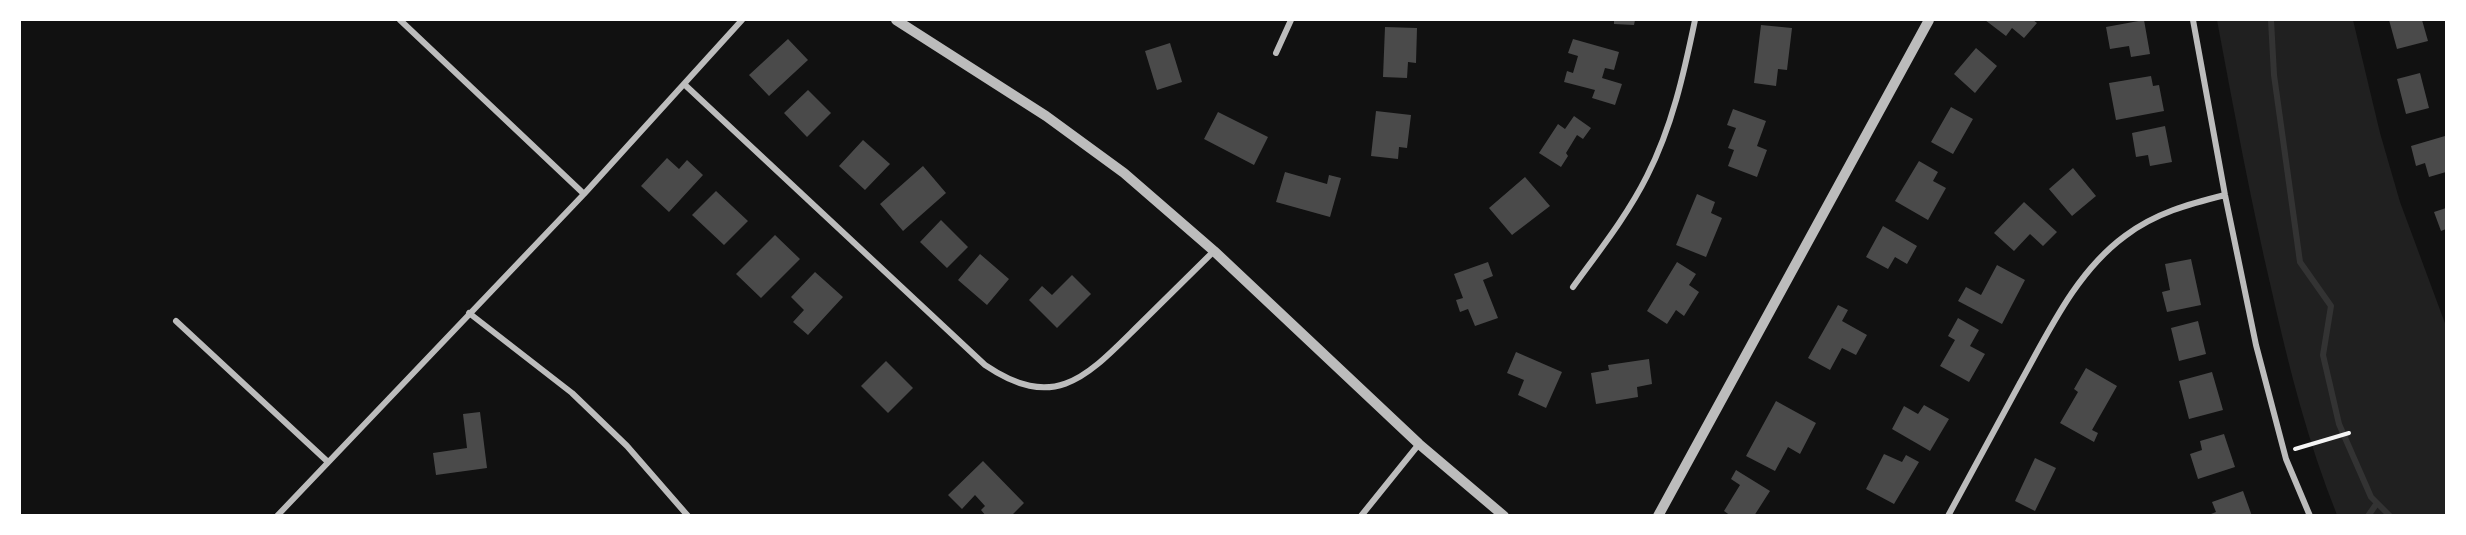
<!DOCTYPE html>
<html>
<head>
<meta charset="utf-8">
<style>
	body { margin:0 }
	#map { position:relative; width:2466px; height:535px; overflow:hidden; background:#111; font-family:"Exo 2",sans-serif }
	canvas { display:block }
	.frame { position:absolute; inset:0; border:21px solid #fff; pointer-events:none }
</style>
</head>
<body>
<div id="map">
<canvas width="2466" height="535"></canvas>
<div class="frame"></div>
</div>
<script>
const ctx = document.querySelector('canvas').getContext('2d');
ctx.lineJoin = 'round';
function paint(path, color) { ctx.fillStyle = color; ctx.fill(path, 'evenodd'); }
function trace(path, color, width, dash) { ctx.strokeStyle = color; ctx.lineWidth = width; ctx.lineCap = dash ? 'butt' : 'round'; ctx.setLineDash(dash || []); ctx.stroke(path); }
paint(new Path2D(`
	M 2217,20 L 2353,20 L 2380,133 L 2400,202 L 2446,326 L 2446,515 L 2337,515 C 2308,443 2289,368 2272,292 C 2251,202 2234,111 2217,20 Z`), '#202020');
trace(new Path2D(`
	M 2271,20 L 2274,75 L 2300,262 L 2331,306 L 2323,355 L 2339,424 L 2371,497 L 2390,516
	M 2368,516 L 2377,503`), '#333', 6);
paint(new Path2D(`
	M 1614,20 L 1635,20 L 1634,25 L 1614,24 Z
	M 1985,20 L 2033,20 L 2037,23 L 2024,38 L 2012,28 L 2006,36 Z
	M 2144,20 L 2150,54 L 2131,57 L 2129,46 L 2110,49 L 2106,27 Z
	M 2389,20 L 2422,20 L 2428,41 L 2397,49 Z
	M 1761,25 L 1792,28 L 1787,70 L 1778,69 L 1776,86 L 1754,83 Z
	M 1385,27 L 1417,28 L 1416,63 L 1408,62 L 1407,78 L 1383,77 Z
	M 788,39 L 808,60 L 769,96 L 749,75 Z
	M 1573,39 L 1619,52 L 1614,70 L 1605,68 L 1602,78 L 1622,84 L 1615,105 L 1592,98 L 1595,90 L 1564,82 L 1567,71 L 1573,73 L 1578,56 L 1568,53 Z
	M 1170,43 L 1182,82 L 1157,90 L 1145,51 Z
	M 1976,48 L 1997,66 L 1975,93 L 1954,74 Z
	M 2420,73 L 2429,108 L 2406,114 L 2397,79 Z
	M 2151,76 L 2153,86 L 2159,85 L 2164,111 L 2116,120 L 2109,83 Z
	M 808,90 L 831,113 L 807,137 L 784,113 Z
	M 1951,107 L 1973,119 L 1953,154 L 1931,142 Z
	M 1733,109 L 1766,121 L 1757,146 L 1767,150 L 1757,177 L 1728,166 L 1734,150 L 1728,148 L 1736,128 L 1727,125 Z
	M 1376,111 L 1411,115 L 1407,148 L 1399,147 L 1398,159 L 1371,156 Z
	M 1218,112 L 1268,137 L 1254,165 L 1204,139 Z
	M 1574,116 L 1591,128 L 1583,139 L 1577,135 L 1566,153 L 1568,156 L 1561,167 L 1539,153 L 1558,124 L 1565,129 Z
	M 2165,126 L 2172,162 L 2150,166 L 2148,155 L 2136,157 L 2132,133 Z
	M 2445,136 L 2446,172 L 2429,177 L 2425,163 L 2416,166 L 2411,146 Z
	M 863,140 L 890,164 L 865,190 L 839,166 Z
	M 667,158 L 679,169 L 687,160 L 703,175 L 669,212 L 641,186 Z
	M 1919,161 L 1938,172 L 1933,181 L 1946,188 L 1928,220 L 1895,201 Z
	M 923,166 L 946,193 L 903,231 L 880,204 Z
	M 2073,168 L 2096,196 L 2072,216 L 2049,189 Z
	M 1285,172 L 1327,184 L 1329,175 L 1341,178 L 1330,217 L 1276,202 Z
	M 1525,177 L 1550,206 L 1512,235 L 1489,208 Z
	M 716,191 L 748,221 L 724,245 L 692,215 Z
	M 1697,194 L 1715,202 L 1711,213 L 1722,218 L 1706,257 L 1676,245 Z
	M 2024,202 L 2057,232 L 2043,246 L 2030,234 L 2014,251 L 1994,233 Z
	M 2446,208 L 2446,229 L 2441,231 L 2434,212 Z
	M 941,220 L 968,247 L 947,268 L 920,242 Z
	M 1883,226 L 1917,246 L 1907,264 L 1895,257 L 1888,269 L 1866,257 Z
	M 775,235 L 800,259 L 761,298 L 736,274 Z
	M 980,254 L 1009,279 L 987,305 L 958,280 Z
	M 2191,259 L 2201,305 L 2167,312 L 2162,292 L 2170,290 L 2165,264 Z
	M 1488,262 L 1493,276 L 1483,280 L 1498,318 L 1475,326 L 1468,309 L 1460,312 L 1456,300 L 1463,298 L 1454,274 Z
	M 1677,262 L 1696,274 L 1689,285 L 1699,292 L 1684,316 L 1676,310 L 1667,324 L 1647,311 Z
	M 1997,265 L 2025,280 L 2002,324 L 1958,301 L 1966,287 L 1981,295 Z
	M 815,272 L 843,297 L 808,335 L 793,322 L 804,310 L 791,297 Z
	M 1072,275 L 1091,294 L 1057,328 L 1029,300 L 1042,286 L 1052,295 Z
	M 1838,305 L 1848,310 L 1842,321 L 1867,335 L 1856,355 L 1842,348 L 1830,370 L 1808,358 Z
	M 1958,318 L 1979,330 L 1970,346 L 1985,354 L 1969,382 L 1940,366 L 1955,340 L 1948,336 Z
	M 2198,321 L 2206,354 L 2179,361 L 2171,328 Z
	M 1516,352 L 1562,372 L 1546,408 L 1518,395 L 1524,380 L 1507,373 Z
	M 1649,359 L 1652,384 L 1637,387 L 1638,397 L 1596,404 L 1591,373 L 1609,370 L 1608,365 Z
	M 886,361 L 913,388 L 888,413 L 861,386 Z
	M 2086,368 L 2117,386 L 2092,430 L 2098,433 L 2094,442 L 2060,423 L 2078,392 L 2074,389 Z
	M 2212,372 L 2223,410 L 2189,419 L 2179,381 Z
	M 1776,401 L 1816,423 L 1800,454 L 1788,447 L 1775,471 L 1746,456 Z
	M 1924,405 L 1949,419 L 1930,451 L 1892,429 L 1904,406 L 1918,414 Z
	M 480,412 L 487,468 L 436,475 L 433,453 L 467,448 L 463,414 Z
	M 2224,434 L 2235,467 L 2198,479 L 2190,454 L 2202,450 L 2200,441 Z
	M 1884,454 L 1902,462 L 1906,455 L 1919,462 L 1894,504 L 1866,489 Z
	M 2035,458 L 2056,468 L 2035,511 L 2015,501 Z
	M 983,461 L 1024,503 L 1011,516 L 986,516 L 981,510 L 985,506 L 975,495 L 962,509 L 948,495 Z
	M 1736,470 L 1770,491 L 1754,516 L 1731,516 L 1724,511 L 1740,485 L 1731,479 Z
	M 2243,491 L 2252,516 L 2206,516 L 2216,512 L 2212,502 Z`), '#4a4a4a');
trace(new Path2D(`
	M 2295,449 L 2349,433`), '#f5f5f5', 4);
trace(new Path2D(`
	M 400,20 L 584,194
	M 2193,20 L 2225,195 L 2256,345 L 2286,459 L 2310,516
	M 1276,53 L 1291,20
	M 684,84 L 985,365 C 1056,413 1087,376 1138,326 C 1163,301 1189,276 1214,251
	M 1573,287 C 1599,251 1627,216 1647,176 C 1672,127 1684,73 1695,20
	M 469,313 L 572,393 L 627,446 L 688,516
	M 176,321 L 328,462
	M 277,516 L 584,194 L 742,20
	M 1361,516 L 1419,444
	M 1948,516 C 1972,471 1996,427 2020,383 C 2049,331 2076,272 2125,236 C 2155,213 2189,204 2225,195`), '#bcbcbc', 6);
trace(new Path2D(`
	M 896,20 L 1046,116 L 1124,173 L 1214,251 L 1419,444 L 1504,516
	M 1658,516 L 1929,20`), '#bcbcbc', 10);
</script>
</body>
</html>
